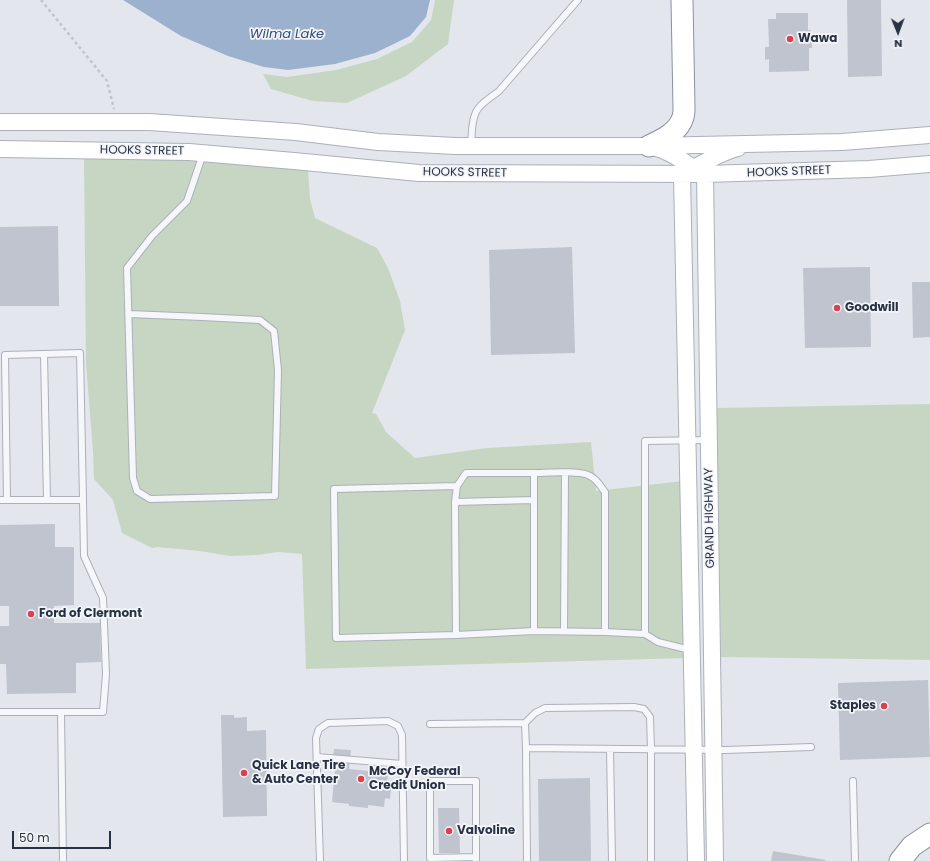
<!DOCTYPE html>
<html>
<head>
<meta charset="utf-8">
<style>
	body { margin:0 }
	#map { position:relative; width:930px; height:861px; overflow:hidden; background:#e3e6ec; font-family:Poppins,sans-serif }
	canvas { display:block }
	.north { position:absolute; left:878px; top:12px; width:40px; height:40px; -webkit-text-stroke:3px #f3f5f9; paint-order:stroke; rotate:179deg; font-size:11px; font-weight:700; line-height:16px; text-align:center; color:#293245 }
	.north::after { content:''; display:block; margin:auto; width:14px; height:18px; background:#293245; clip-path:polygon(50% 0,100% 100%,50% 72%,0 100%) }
	.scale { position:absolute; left:12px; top:831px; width:99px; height:18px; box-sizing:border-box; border:2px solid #293245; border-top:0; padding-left:5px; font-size:12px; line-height:14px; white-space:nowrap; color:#293245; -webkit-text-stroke:3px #f3f5f9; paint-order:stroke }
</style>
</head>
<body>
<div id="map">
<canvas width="930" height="861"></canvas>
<div class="north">N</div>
<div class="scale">50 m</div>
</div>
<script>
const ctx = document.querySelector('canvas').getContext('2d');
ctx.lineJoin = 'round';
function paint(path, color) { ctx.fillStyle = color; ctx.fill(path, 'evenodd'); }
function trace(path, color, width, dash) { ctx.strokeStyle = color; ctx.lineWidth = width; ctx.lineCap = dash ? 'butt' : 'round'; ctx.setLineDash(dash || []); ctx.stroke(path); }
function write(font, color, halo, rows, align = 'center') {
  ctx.font = font + ' Poppins,sans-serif'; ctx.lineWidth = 3.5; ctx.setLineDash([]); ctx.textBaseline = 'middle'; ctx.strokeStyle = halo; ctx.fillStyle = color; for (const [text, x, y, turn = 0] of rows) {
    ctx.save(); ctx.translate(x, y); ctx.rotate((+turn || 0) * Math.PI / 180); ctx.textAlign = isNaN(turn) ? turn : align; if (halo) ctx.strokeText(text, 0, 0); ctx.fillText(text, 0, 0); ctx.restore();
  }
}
paint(new Path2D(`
	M 435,0 L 454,0 L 448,44 L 406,76 L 347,103 L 313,101 L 271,89 L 263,74 L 287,77 L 336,70 L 377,59 L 412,42 L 431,20 Z
	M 84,158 L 189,160 L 308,170 L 310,199 L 315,218 L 348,234 L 377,248 L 388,268 L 400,301 L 405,330 L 372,413 L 376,414 L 386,432 L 415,458 L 487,448 L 591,442 L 596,491 L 683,481 L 685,658 L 306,669 L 302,554 L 278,552 L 258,555 L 230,556 L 200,551 L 157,547 L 152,548 L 122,533 L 113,500 L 94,479 L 93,451 L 86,364 Z
	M 930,404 L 930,660 L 721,657 L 717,408 Z`), '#c7d6c3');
paint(new Path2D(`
	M 123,0 L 430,0 L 426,17 L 410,36 L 375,53 L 335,64 L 288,70 L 264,67 L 228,56 L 181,36 Z`), '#9cb1ce');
paint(new Path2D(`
	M 847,0 L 881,0 L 882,76 L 848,77 Z
	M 776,13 L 808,13 L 808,30 L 811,30 L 812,48 L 809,48 L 809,71 L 769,72 L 769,59 L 765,60 L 765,47 L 769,47 L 768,19 L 776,19 Z
	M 58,226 L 59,306 L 0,306 L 0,227 Z
	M 572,247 L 575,353 L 491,355 L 489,250 Z
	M 870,267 L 871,347 L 805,348 L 803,268 Z
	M 912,282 L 930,282 L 930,337 L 913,338 Z
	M 55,524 L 55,547 L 74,547 L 74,605 L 54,606 L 54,623 L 100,623 L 101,662 L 76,663 L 76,693 L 7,694 L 6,664 L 0,664 L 0,626 L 9,626 L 9,606 L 0,606 L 0,525 Z
	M 928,680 L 930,757 L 840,760 L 838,683 Z
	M 221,715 L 234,715 L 234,718 L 247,717 L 247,731 L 266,730 L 267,816 L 223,817 Z
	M 334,749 L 351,750 L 349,769 L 388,773 L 387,785 L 391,786 L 390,799 L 385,798 L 384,807 L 368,805 L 368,808 L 349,806 L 349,804 L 332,802 L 335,769 L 332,768 Z
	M 590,778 L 591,861 L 539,861 L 538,779 Z
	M 438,808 L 459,808 L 460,853 L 439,853 Z
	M 773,851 L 826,860 L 825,861 L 771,861 Z`), '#bfc4cf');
const lane = new Path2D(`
	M 471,146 C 472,135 471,122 476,112 C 480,103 492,97 499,91 L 578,0
	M 129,314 L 202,317 L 260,320 L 274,331 L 278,370 L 275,496 L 150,499 L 137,491 L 133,478 L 127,268 L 152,236 L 187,201 L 203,154
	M 44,354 L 47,500
	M 0,500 L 83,500 L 84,556 L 103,598 L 106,674 L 103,712 L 0,712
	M 7,500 L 5,355 L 80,353 L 83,500
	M 533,500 L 455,502 L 457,486 L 466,473 L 534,473
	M 455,502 L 456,635 L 336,638 L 334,489 L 457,486
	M 564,631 L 565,473
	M 605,632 L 605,492 C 601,487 597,479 590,476 C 580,470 546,473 534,473 L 534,631 L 605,632 L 645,634
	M 456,635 L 534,631
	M 690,650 L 658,642 L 645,634 L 645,441 L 709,440
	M 61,712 L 63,861
	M 525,723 L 535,713 L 545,708 L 634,707 L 644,709 L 650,717 L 651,749 L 651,861
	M 430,724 L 525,723 L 526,748
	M 610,749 L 612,861
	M 317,757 L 402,764
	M 853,781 L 855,861
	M 476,857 L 430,858 L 430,781 L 476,781 L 476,861
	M 320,861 L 316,738 L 319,729 L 328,723 L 388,721 L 398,726 L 402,735 L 404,861
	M 527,861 L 526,748 L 726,750 L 811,747`);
const secondary = new Path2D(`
	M 0,122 L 149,122 L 296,132 L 378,142 L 455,146 L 649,146 L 842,142 L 930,135
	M 656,148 C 673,152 687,165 702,173
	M 0,149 L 189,152 L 294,161 L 419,173 L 705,174 L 869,169 L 930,164
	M 705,174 L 715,861
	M 696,861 L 682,175 C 698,166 720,152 738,148`);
const highway = new Path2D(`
	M 649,146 C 662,140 679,132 683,117 C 684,114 684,111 684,108 L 682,0
	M 900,861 L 912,846 L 930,834`);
trace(lane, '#abb0ba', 8);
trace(secondary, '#abb0ba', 18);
trace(highway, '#8992a4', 23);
trace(new Path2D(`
	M 41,0 L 107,81 L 114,109`), '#c1c4cb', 2.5, [3, 3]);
trace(lane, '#f6f7fa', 6);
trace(secondary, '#fff', 16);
trace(highway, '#fff', 21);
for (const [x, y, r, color] of [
	[790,39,4,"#d8414d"],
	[837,308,4,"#d8414d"],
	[31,614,4,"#d8414d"],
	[884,706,4,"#d8414d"],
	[244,773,4,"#d8414d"],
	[361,779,4,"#d8414d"],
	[449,831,4,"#d8414d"]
]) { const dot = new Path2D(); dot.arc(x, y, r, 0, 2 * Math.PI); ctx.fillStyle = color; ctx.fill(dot); trace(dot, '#f3f5f9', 1.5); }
write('bold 12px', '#293245', '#f3f5f9', [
	["Wawa",798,39],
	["Goodwill",845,308],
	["Ford of Clermont",39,614],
	["Staples",876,706,"right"],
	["Quick Lane Tire",252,766],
	["& Auto Center",252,780],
	["McCoy Federal",369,772],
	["Credit Union",369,786],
	["Valvoline",457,831]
], 'left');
write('12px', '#293245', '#f3f5f9', [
	["HOOKS STREET",142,151,1],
	["HOOKS STREET",789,172,-2],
	["HOOKS STREET",465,173,1],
	["GRAND HIGHWAY",710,518,-91]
]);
write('italic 13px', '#304d7d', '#f3f5f9', [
	["Wilma Lake",287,35]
]);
</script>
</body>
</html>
